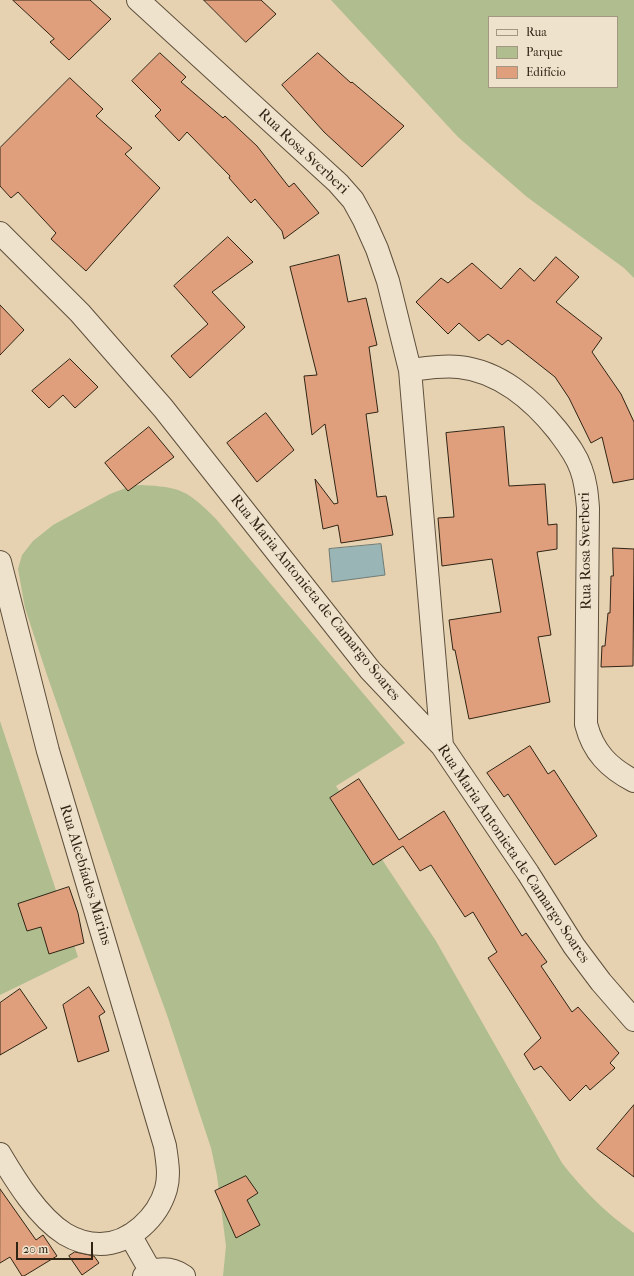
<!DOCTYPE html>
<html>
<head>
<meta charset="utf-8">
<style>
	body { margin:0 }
	#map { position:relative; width:634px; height:1276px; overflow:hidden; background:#e6d2b1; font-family:"IM FELL French Canon",serif }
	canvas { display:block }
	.legend { position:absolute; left:488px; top:16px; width:130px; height:72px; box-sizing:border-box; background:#efe2cc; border:1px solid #a39683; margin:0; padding:5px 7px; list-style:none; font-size:12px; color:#302415 }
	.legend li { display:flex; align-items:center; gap:8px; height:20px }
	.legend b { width:20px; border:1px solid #a39683 }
	.scale { position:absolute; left:16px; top:1242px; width:77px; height:18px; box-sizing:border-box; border:2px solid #302415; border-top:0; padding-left:5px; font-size:12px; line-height:14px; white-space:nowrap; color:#302415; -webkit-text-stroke:3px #efe2cc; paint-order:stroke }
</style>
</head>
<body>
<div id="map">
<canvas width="634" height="1276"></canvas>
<ul class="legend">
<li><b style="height:5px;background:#efe2cc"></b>Rua</li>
<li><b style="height:11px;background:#b0bd8f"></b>Parque</li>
<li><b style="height:11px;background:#e09f7c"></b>Edifício</li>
</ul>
<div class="scale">20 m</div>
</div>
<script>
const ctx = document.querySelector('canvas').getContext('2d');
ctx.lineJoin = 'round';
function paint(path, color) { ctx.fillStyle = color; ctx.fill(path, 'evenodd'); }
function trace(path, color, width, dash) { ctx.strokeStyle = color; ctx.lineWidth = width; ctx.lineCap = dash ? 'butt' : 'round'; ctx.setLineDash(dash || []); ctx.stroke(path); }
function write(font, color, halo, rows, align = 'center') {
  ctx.font = font + ' "IM FELL French Canon",serif'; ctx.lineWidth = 3; ctx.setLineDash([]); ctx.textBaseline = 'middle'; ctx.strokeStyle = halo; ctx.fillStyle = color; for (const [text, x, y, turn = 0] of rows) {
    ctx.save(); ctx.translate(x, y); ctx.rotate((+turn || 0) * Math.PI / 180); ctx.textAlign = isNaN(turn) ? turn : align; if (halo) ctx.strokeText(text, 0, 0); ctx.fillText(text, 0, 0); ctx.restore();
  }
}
paint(new Path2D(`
	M 331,0 L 634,0 L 634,278 L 624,268 L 527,197 L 458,137 ZM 489,17 L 617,17 L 617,87 L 489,87 Z
	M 141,485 C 181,487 187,490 216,519 L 405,743 L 336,786 L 385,864 L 436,941 L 562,1163 C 583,1190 606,1213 634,1233 L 634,1276 L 223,1276 L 226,1246 L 217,1176 L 211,1148 L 167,1015 L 129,911 L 47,675 L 25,608 L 18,569 L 22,555 L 33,541 L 53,525 L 110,494 L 131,486 Z
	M 0,721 L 78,957 L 0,995 Z`), '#b0bd8f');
const water = new Path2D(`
	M 381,544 L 385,575 L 332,582 L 329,549 Z`);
paint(water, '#99b5b5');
trace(water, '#6f7b75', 1);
const building = new Path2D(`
	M 13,0 L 90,0 L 111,19 L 69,60 L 50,42 L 54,39 Z
	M 204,0 L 261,0 L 276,14 L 246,42 Z
	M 160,53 L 186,77 L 181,82 L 223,118 L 225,116 L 257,146 L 289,187 L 294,183 L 319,213 L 284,239 L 282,231 L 255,199 L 251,203 L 229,178 L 230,176 L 187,132 L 179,141 L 155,116 L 161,110 L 132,81 Z
	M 318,53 L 351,83 L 352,82 L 404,126 L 362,167 L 324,132 L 282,85 Z
	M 70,78 L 103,109 L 96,116 L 132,148 L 125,154 L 160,188 L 86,271 L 51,239 L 56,233 L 18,192 L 11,198 L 0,186 L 0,148 Z
	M 228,237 L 253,262 L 212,292 L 245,327 L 190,378 L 171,356 L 208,324 L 174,286 Z
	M 339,255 L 348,302 L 366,298 L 377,345 L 369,347 L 378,412 L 366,414 L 377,497 L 386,496 L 393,535 L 341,543 L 338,525 L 323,529 L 315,479 L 334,504 L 338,503 L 325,424 L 312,435 L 304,376 L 317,375 L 290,267 Z
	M 556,257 L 579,277 L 556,302 L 602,338 L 592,352 L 621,394 L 634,422 L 634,479 L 613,483 L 602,437 L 591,443 L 569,398 L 555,377 L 508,340 L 502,345 L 488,334 L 479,341 L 459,323 L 448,334 L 416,302 L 441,278 L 448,283 L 472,263 L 501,289 L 520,268 L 534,281 Z
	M 0,305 L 24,330 L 0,355 Z
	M 70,359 L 98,387 L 75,408 L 63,395 L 49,408 L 32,391 Z
	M 266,413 L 294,450 L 257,482 L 227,443 Z
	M 149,427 L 174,457 L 128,491 L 105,463 Z
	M 504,427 L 509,486 L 545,484 L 548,525 L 557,524 L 557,549 L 537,552 L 551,635 L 538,637 L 550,702 L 469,719 L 455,650 L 453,650 L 449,620 L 501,612 L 492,559 L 442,566 L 438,518 L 454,517 L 446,433 Z
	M 613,548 L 634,549 L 633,666 L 601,667 L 602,646 L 605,646 L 608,613 L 610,613 L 611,576 L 613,576 Z
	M 530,746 L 548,774 L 554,770 L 597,836 L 555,865 L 508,794 L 504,797 L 487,773 Z
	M 359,779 L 399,840 L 444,811 L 522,936 L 526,933 L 547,962 L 541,966 L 572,1012 L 578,1007 L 619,1053 L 610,1063 L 615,1068 L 590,1090 L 586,1085 L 570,1101 L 541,1066 L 534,1070 L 524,1054 L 541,1038 L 488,958 L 497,952 L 473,912 L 465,917 L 431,865 L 420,871 L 403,846 L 373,865 L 330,798 Z
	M 69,887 L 78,913 L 84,943 L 49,954 L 41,927 L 27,931 L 18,904 Z
	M 89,987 L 105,1012 L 99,1016 L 109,1051 L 78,1062 L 63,1005 Z
	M 20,989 L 47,1028 L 0,1055 L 0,1003 Z
	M 634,1105 L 634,1177 L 597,1149 Z
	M 246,1176 L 258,1193 L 247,1200 L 260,1225 L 236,1238 L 215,1191 Z
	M 0,1189 L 36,1240 L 43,1235 L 57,1256 L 24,1276 L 22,1276 L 10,1257 L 0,1263 Z
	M 75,1252 L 94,1256 L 99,1263 L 82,1275 L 69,1256 Z`);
paint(building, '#e09f7c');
trace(building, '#302415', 1);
const street = new Path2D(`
	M 138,0 L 338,183 L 353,200 L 364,220 L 377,249 L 388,281 L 410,370 L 442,746
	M 0,233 L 80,313 L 163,408 L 370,670 L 442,746 L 528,873 L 574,946 L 601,982 L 634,1020
	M 410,370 C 426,368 443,365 459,367 C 499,371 533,400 557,430 C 566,442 576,454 581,469 C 586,482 587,495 588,508 L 586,724 C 593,752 609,768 634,781
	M 0,562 L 48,751 L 165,1146 C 167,1160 170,1175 166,1189 C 158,1217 130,1244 100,1244 C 87,1244 75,1240 65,1234 C 38,1217 16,1181 0,1154
	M 130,1235 L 151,1272
	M 144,1276 C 156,1267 171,1267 184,1276`);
trace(street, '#5e503c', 24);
trace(street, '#efe2cc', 22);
write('15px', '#302415', '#efe2cc', [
	["Rua Rosa Sverberi",303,152,43],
	["Rua Rosa Sverberi",586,551,-91],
	["Rua Maria Antonieta de Camargo Soares",315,598,51],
	["Rua Maria Antonieta de Camargo Soares",513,854,56],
	["Rua Alcebíades Marins",85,875,73]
]);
</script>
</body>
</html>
